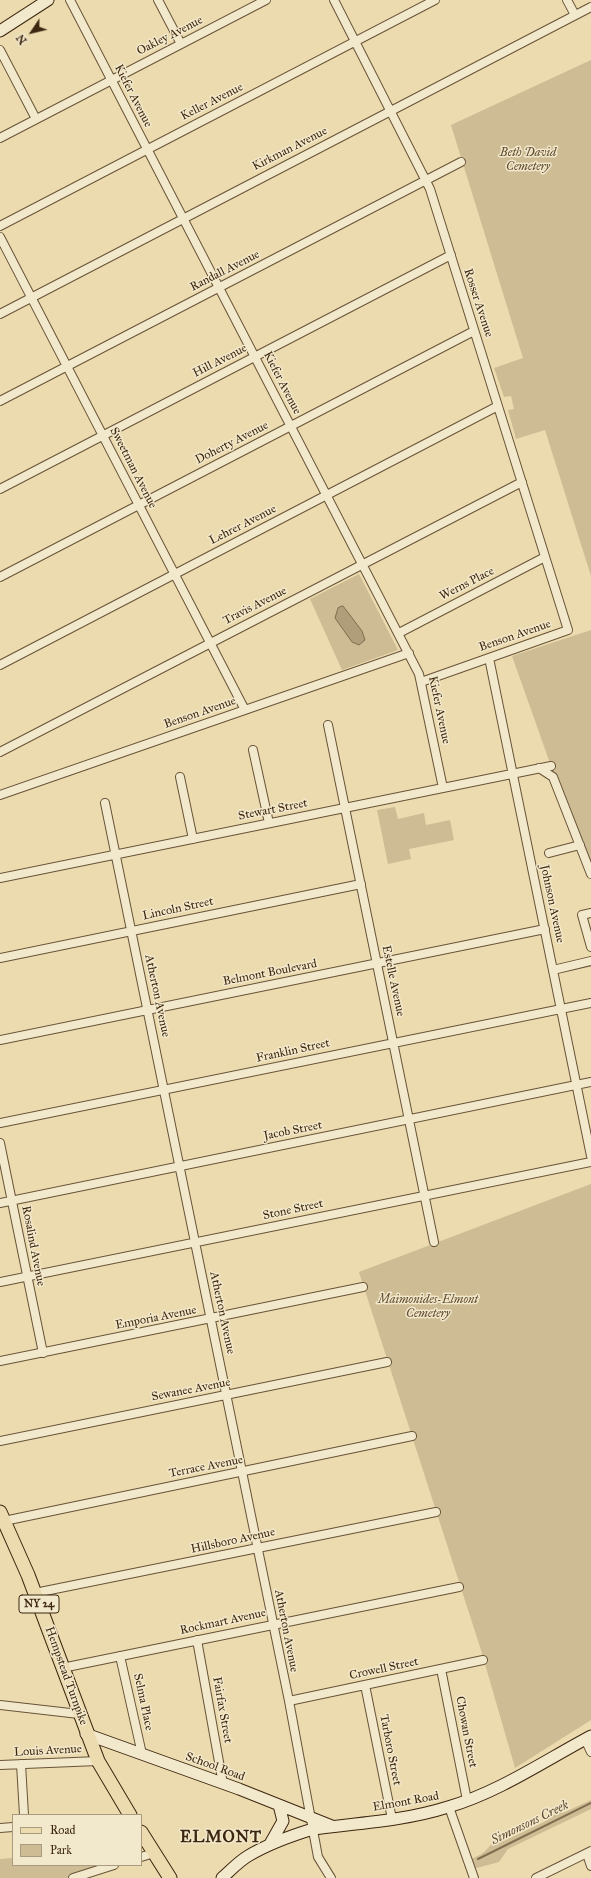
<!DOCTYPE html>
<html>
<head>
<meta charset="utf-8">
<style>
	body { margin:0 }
	#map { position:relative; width:591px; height:1878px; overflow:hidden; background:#ebdbaf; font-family:"IM FELL Great Primer",serif }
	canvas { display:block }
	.legend { position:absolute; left:12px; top:1814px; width:130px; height:52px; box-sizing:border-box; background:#f2e8cb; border:1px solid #aa9a80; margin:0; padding:5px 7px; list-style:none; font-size:12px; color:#3d260f }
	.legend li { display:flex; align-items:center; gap:8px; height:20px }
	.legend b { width:20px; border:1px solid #aa9a80 }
	.north { position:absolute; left:12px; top:12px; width:40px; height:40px; -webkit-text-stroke:3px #f2e8cb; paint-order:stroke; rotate:235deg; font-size:11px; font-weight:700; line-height:16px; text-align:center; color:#3d260f }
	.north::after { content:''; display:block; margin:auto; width:14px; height:18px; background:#3d260f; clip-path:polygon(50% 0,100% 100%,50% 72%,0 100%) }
</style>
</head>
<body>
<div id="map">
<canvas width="591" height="1878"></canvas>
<ul class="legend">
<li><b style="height:5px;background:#ebdbaf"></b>Road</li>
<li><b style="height:11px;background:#cdbc94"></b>Park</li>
</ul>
<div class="north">N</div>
</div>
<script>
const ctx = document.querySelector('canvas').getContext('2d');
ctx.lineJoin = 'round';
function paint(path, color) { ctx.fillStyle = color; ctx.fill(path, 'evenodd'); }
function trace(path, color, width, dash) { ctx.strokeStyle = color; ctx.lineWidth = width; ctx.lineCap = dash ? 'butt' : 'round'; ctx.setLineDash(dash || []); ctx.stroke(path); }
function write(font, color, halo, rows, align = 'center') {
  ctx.font = font + ' "IM FELL Great Primer",serif'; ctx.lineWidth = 3; ctx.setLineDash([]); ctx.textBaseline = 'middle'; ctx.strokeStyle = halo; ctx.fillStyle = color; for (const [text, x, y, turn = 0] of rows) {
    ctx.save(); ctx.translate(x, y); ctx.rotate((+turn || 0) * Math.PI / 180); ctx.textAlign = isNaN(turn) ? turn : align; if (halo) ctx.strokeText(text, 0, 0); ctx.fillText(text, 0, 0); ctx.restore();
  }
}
paint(new Path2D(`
	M 591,60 L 591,576 L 545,430 L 516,439 L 508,410 L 514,409 L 511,396 L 504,397 L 494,368 L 523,358 L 451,125 Z
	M 359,574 L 398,650 L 342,670 L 310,599 Z
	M 591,630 L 591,866 L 551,766 L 512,656 Z
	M 395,807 L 398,819 L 424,813 L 426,825 L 450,820 L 454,840 L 409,849 L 411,859 L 388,864 L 377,810 Z
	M 591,1184 L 591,1720 L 515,1768 L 481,1650 L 359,1272 Z
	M 591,1800 L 591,1809 L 508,1849 L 499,1862 L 473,1869 L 469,1860 C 475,1857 482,1855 486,1850 C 495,1842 494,1835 510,1838 L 544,1822 L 557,1813 L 565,1812 Z
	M 13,1858 L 13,1865 L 115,1865 L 71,1878 L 0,1878 L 0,1859 Z`), '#cdbc94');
const water = new Path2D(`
	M 343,606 L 362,631 L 365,640 L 359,645 L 352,642 L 335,618 L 338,608 Z`);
paint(water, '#b09d79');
trace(water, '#826d4f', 1);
trace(new Path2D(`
	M 478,1859 L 591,1803`), '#826d4f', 2);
const minor = new Path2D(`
	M 70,0 L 419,674 L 443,788
	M 158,0 L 181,44
	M 334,0 L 430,189 L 568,630 L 421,682
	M 567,0 L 575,15
	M 0,50 L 36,119
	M 0,138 L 266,0
	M 0,226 L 435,0
	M 0,237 L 245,710
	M 0,314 L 591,7
	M 0,401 L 461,162
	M 0,489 L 451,255
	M 0,577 L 474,331
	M 399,633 L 545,557
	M 489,658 L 591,1156
	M 0,665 L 498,406
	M 328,725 L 434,1242
	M 253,750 L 269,823
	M 0,752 L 522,482
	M 539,768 L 553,777 L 591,874
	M 180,777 L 193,839
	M 0,795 L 409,653
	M 105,803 L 289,1701 L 318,1857 L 331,1878
	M 549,853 L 580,845
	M 0,878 L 551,766
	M 591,913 L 582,915 L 591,947
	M 0,958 L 361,884
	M 553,970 L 591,961
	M 0,1040 L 545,929
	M 0,1123 L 591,1003
	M 0,1143 L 43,1353
	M 0,1203 L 591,1082
	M 0,1282 L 591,1162
	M 0,1361 L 363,1287
	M 0,1441 L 387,1362
	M 4,1521 L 412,1436
	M 35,1593 L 436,1512
	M 197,1640 L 223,1784
	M 120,1656 L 142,1754
	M 62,1668 L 459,1587
	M 441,1669 L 467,1800
	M 365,1685 L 392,1819
	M 289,1701 L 483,1660
	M 0,1705 L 79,1714
	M 585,1739 L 591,1752
	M 21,1764 L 24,1815
	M 0,1765 L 98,1761
	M 449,1807 L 474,1878
	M 0,1828 L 13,1827
	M 587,1854 L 591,1866
	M 141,1857 L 154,1853
	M 73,1878 L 114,1865
	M 536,1878 L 591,1851`);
const secondary = new Path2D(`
	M 0,31 L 48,0
	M 86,1734 L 239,1789 L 332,1826
	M 270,1844 L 283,1821 L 279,1805
	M 222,1878 C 230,1871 238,1862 248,1856 C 268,1844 290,1836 313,1829 C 358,1823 404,1821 448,1807 C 499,1792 544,1761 591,1736`);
const primary = new Path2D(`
	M 0,1512 L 28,1575 L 98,1761 L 130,1815
	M 141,1832 L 170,1878`);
trace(minor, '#685337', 10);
trace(secondary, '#3d260f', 13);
trace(primary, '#3d260f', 15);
trace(minor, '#f2e8cb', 8);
trace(secondary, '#f2e8cb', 11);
trace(primary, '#ebdbaf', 13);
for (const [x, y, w] of [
	[39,1604,40]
]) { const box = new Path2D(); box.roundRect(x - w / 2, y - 9, w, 18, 3); ctx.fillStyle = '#f2e8cb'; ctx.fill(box); trace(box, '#3d260f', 1); }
write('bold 11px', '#3d260f', null, [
	["NY 24",39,1604]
]);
write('12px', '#3d260f', '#f2e8cb', [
	["Oakley Avenue",170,36,-27],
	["Kiefer Avenue",133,96,63],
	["Keller Avenue",212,102,-27],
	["Kirkman Avenue",290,149,-27],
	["Randall Avenue",225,271,-27],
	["Rosser Avenue",478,303,72],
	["Hill Avenue",220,361,-27],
	["Kiefer Avenue",282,383,63],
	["Doherty Avenue",232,443,-27],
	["Sweetman Avenue",133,468,63],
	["Lehrer Avenue",243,525,-27],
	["Werns Place",467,584,-27],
	["Travis Avenue",255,606,-27],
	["Benson Avenue",515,636,-19],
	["Kiefer Avenue",439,710,78],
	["Benson Avenue",200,713,-19],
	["Stewart Street",273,810,-11],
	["Johnson Avenue",552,904,78],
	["Lincoln Street",178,909,-12],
	["Belmont Boulevard",270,973,-11],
	["Estelle Avenue",393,981,78],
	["Atherton Avenue",157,996,78],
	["Franklin Street",293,1051,-12],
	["Jacob Street",293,1131,-11],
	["Stone Street",293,1210,-12],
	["Rosalind Avenue",33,1246,79],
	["Atherton Avenue",222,1313,78],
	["Emporia Avenue",156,1318,-11],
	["Sewanee Avenue",191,1390,-11],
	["Terrace Avenue",206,1467,-11],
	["Hillsboro Avenue",233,1541,-12],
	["Rockmart Avenue",223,1622,-12],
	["Atherton Avenue",286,1631,79],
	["Crowell Street",384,1669,-12],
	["Hempstead Turnpike",66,1676,70],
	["Selma Place",143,1702,78],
	["Fairfax Street",222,1710,80],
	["Chowan Street",466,1732,79],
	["Tarboro Street",390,1750,79],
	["Louis Avenue",48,1751,-3],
	["School Road",215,1767,20],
	["Elmont Road",406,1802,-10]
]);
write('italic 12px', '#614c30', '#f2e8cb', [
	["Beth David",528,153],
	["Cemetery",528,167],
	["Maimonides-Elmont",428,1300],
	["Cemetery",428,1314]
]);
write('italic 13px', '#604a2f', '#f2e8cb', [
	["Simonsons Creek",530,1823,-26]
]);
ctx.letterSpacing = '1px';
write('bold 16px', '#3d260f', '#f2e8cb', [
	["ELMONT",221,1838]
]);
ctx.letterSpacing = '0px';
</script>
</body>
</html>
